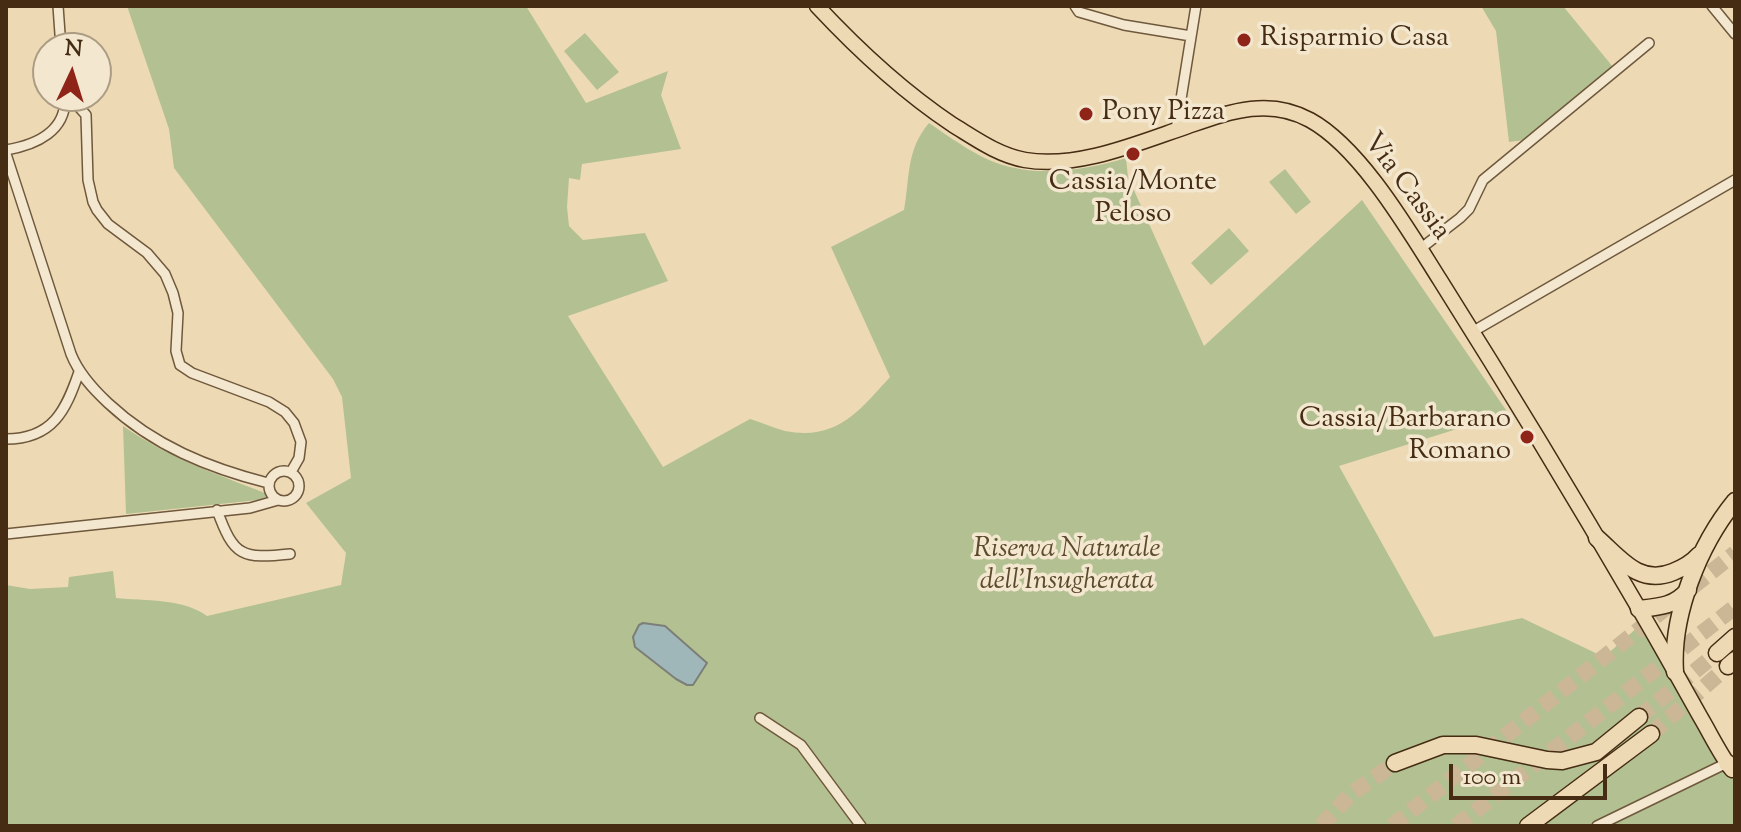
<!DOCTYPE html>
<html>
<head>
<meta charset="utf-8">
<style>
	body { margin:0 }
	#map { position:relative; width:1741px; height:832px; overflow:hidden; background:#eddab5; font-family:"Sorts Mill Goudy",serif }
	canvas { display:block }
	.frame { position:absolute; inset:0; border:8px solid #452c13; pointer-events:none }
	.north { position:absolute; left:32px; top:32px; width:80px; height:80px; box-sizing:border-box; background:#f3e7cf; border:2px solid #ad9c84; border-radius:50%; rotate:4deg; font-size:22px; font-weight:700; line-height:32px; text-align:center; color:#452c13 }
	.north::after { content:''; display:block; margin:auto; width:28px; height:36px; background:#8f2418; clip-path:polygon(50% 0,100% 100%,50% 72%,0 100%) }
	.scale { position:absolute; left:1449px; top:764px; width:158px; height:36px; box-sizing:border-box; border:4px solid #452c13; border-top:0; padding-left:10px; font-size:24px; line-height:28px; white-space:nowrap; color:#452c13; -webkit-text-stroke:6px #f3e7cf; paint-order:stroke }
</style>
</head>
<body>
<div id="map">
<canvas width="1741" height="832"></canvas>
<div class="frame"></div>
<div class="north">N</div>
<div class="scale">100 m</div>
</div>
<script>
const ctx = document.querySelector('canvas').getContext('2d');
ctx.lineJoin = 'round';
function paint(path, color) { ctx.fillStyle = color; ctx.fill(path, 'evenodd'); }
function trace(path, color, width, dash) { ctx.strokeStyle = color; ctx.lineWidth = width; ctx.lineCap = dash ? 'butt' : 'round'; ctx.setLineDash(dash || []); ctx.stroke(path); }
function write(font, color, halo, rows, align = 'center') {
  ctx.font = font + ' "Sorts Mill Goudy",serif'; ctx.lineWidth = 7; ctx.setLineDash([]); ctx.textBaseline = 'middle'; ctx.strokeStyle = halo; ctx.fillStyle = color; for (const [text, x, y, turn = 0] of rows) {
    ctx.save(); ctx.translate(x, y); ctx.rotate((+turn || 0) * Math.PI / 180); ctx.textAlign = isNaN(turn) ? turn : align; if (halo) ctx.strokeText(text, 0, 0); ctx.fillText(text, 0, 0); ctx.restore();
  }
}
paint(new Path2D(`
	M 127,6 L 526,6 L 586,103 L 668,71 L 661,95 L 681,149 L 582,164 L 580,180 L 569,178 L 567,207 L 569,226 L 583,240 L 645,233 L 668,281 L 568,316 L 663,467 L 750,419 C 761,422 773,428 785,431 C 837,441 859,411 890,377 L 831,247 L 904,210 C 910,177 906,150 929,123 C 953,139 980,160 1010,167 C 1047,176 1090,169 1126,158 L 1128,177 L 1204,346 L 1362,200 L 1508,413 L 1339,466 L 1434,637 L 1522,618 L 1604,657 L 1639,626 L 1735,781 L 1735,826 L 6,826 L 6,585 L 30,589 L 68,587 L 69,577 L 113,571 L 116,598 C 145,601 183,598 207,616 L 341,585 L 346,553 L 306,503 L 351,478 L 342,397 L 333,379 L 174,168 L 169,129 Z
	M 1481,6 L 1563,6 L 1613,67 L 1525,140 L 1509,142 L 1496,31 Z
	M 585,33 L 619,72 L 597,90 L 564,51 Z
	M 1285,169 L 1311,202 L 1296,214 L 1269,182 Z
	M 1229,228 L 1249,251 L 1211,285 L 1191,263 Z
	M 123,426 C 169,458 214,473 265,493 L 266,497 L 258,500 L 126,514 Z`), '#b3c192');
const water = new Path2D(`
	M 643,623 L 665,626 L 707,663 L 693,685 L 687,685 L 676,679 L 635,647 L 633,637 L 639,625 Z`);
paint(water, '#a0b7ba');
trace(water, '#7c7f77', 2);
trace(new Path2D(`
	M 1639,717 L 1717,653
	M 1651,734 L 1728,666
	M 1321,826 L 1351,794 L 1395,763
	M 1392,826 L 1735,553
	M 1456,826 L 1735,607`), '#cbb795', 16, [16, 8]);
const minor = new Path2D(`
	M 58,6 L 61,48
	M 1075,6 L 1079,12 L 1124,25 L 1191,36
	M 1712,6 L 1735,34
	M 65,102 L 78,106 L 86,115 L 88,180 L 93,202 L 97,210 L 108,224 L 147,253 L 165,274 L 173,293 L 178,313 L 176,351 L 180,365 L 192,373 L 269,402 L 285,412 L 294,423 L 301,442 L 299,458 L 291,472
	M 1176,130 L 1196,6
	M 6,150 C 36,145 67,131 65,96
	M 6,154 L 71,354 C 79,374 93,389 108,403 C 154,446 209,468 268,483
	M 1420,249 L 1460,218 L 1469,209 L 1483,180 L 1649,43
	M 1472,332 L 1735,180
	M 6,439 C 53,439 66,410 79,372
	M269 486a15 15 0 1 1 30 0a15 15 0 1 1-30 0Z
	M 217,510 C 234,557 242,559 290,554
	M 6,534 L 250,508 L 278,500
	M 760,718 L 801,745 L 861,826
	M 1597,826 L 1727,763`);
const primary = new Path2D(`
	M 817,6 C 859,51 902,91 953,125 C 976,139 998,155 1025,160 C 1078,169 1138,143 1188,126 C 1229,112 1269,97 1310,120 C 1361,148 1409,231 1440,280 C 1508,388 1574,497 1638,607 C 1660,644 1680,681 1701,718 C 1711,735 1720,754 1732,770`);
const motorway = new Path2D(`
	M 1597,538 C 1620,558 1639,586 1673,572 C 1683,568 1692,563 1699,555
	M 1639,609 C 1659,607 1675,606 1688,590
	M 1717,653 L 1735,637
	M 1728,666 L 1735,660
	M 1675,672 C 1671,615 1699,545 1735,501
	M 1395,763 L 1443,745 L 1476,745 L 1547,760 L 1562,761 L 1596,752 L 1639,717
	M 1727,763 L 1735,769
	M 1528,826 L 1651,734`);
trace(minor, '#6f583c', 12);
trace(primary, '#452c13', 17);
trace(motorway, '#452c13', 19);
trace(minor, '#f3e7cf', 9);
trace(primary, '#eddab5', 14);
trace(motorway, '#eddab5', 16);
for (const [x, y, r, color] of [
	[1244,40,8,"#8f2418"],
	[1086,114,8,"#8f2418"],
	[1133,154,8,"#8f2418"],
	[1527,437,8,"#8f2418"]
]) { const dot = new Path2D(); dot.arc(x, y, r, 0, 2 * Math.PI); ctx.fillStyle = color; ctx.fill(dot); trace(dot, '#f3e7cf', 3); }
write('28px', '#452c13', '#f3e7cf', [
	["Risparmio Casa",1260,40],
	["Pony Pizza",1102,114],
	["Cassia/Monte",1133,184,"center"],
	["Peloso",1133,216,"center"],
	["Cassia/Barbarano",1511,421,"right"],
	["Romano",1511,453,"right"]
], 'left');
write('28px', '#452c13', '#f3e7cf', [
	["Via Cassia",1405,188,53]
]);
write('italic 28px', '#5b4a2c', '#f3e7cf', [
	["Riserva Naturale",1067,551],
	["dell'Insugherata",1067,583]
]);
</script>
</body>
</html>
